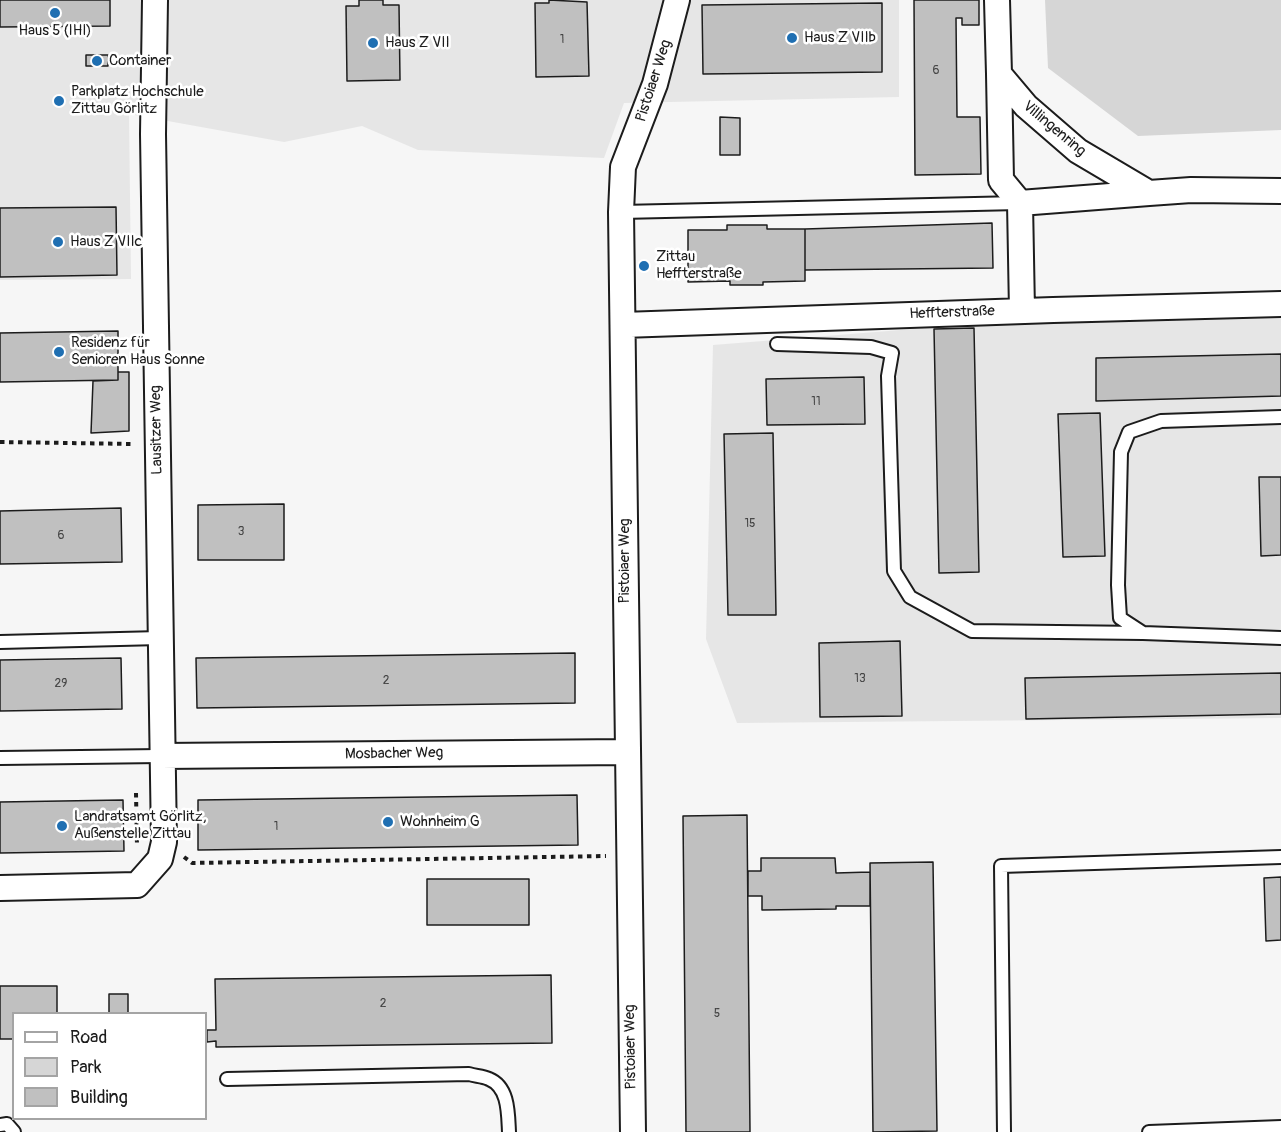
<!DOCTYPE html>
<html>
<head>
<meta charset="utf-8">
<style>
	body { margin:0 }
	#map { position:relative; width:1281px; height:1132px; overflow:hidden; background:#f6f6f6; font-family:Pangolin,sans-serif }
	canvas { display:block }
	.legend { position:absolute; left:12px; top:1012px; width:195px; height:108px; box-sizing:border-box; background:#fff; border:2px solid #a4a4a4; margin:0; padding:8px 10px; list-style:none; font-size:18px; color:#1c1c1c }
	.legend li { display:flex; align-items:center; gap:12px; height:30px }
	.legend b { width:30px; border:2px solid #a4a4a4 }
</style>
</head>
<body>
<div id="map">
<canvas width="1281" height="1132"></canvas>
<ul class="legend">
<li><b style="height:8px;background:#fff"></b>Road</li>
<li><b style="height:16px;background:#d6d6d6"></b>Park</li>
<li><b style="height:16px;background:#c0c0c0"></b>Building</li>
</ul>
</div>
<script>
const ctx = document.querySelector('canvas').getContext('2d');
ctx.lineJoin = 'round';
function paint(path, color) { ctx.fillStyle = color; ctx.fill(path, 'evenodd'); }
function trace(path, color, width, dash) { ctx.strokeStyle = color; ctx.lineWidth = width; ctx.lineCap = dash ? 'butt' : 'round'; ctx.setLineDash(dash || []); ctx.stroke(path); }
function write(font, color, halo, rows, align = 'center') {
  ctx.font = font + ' Pangolin,sans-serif'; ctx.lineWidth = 5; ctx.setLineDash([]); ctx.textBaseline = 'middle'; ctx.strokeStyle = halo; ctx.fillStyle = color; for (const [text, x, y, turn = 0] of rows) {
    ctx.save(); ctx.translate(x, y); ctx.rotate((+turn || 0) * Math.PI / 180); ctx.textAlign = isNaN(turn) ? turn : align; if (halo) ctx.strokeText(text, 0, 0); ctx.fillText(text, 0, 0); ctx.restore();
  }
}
paint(new Path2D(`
	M 0,0 L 899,0 L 899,97 L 624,103 L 604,158 L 418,150 L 362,126 L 284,142 L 129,114 L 131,279 L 0,280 Z
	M 1281,317 L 1281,718 L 737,723 L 706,639 L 713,345 L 988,323 Z`), '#e6e6e6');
paint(new Path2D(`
	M 1045,0 L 1281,0 L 1281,130 L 1138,136 L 1048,68 Z`), '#d6d6d6');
const building = new Path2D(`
	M 0,0 L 110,0 L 110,26 L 0,27 Z
	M 359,0 L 383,0 L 383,5 L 399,5 L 400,80 L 347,81 L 346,6 L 359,6 Z
	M 549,0 L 587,2 L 589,76 L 536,77 L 535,3 L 549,3 Z
	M 914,0 L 979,0 L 979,25 L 962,25 L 962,18 L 956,18 L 957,117 L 980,117 L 981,174 L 915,175 Z
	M 882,3 L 882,72 L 703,74 L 702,5 Z
	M 86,55 L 108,55 L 108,66 L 86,66 Z
	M 720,117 L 740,118 L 740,155 L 720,155 Z
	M 116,207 L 117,275 L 0,277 L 0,208 Z
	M 992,223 L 993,268 L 805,270 L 805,229 Z
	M 727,225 L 767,225 L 767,229 L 805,229 L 805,281 L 763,282 L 763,285 L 730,285 L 730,281 L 688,282 L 688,230 L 727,230 Z
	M 974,328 L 979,572 L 939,573 L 934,329 Z
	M 118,331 L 118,380 L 0,382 L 0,333 Z
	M 1281,354 L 1281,396 L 1096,401 L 1096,358 Z
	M 118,372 L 129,372 L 129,431 L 91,433 L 93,381 L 118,380 Z
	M 864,377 L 865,424 L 767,425 L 766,379 Z
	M 1100,413 L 1105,556 L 1063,557 L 1058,414 Z
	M 773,433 L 776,615 L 728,615 L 724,434 Z
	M 1259,477 L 1281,477 L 1281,555 L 1261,556 Z
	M 284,504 L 284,560 L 198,560 L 198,505 Z
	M 121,508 L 122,562 L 0,564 L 0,511 Z
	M 900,641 L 902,716 L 820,717 L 819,643 Z
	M 575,653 L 575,703 L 197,708 L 196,658 Z
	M 121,658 L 122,709 L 0,711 L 0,660 Z
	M 1281,673 L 1281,714 L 1026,719 L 1025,678 Z
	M 577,795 L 578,845 L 198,850 L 198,800 Z
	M 123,800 L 124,851 L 0,853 L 0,802 Z
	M 747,815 L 750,1132 L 686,1132 L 683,816 Z
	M 761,858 L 835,858 L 836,873 L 870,872 L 870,906 L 836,906 L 836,909 L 762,910 L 762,896 L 748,896 L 748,871 L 761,871 Z
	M 933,862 L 937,1131 L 873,1132 L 870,863 Z
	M 1281,877 L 1281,940 L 1266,941 L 1264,878 Z
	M 427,879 L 529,879 L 529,925 L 427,925 Z
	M 551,975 L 552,1043 L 216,1047 L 216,1041 L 207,1042 L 207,1030 L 216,1030 L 215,979 Z
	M 0,986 L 57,986 L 57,1014 L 14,1014 L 14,1039 L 0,1039 Z
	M 109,994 L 128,994 L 128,1014 L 109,1014 Z`);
paint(building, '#c0c0c0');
trace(building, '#1c1c1c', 1.5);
const service = new Path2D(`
	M 621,212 L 1019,203
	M 777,344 L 871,347 L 892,353 L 888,376 L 894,571 L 910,597 L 972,631 L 1143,633
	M 1281,417 L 1161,421 L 1129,432 L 1121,452 L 1118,585 L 1120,618 L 1143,633 L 1281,638
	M 0,642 L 160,638
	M 0,758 L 161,756
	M 227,1079 L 469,1074 C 475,1076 483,1076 489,1079 C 509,1087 508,1114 509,1132
	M 0,1125 L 7,1124 L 14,1132
	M 1004,1132 L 1001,866 L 1281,857
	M 1149,1132 L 1281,1127`);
const minor = new Path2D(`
	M 997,0 L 999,74 L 1026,106 L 1078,151 L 1149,193 L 1191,190 L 1281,191
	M 999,74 L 1001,180 L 1020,203 L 1149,193
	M 1020,203 L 1022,311
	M 623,325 L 1053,310 L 1281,304
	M 161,756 L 627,752
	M 0,888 L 137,885 L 160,859 L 164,842 L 153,134 L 155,0
	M 633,1132 L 621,212 L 623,167 L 655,84 L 677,0`);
trace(service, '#1c1c1c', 16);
trace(minor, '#1c1c1c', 28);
trace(new Path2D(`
	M 0,442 L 134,444
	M 136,793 L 137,846
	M 184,857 L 192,863 L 606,856`), '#1c1c1c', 4, [4.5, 4.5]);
trace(service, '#fff', 12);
trace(minor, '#fff', 24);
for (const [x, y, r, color] of [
	[55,13,6,"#1f6fb2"],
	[792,38,6,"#1f6fb2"],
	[373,43,6,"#1f6fb2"],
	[97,61,6,"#1f6fb2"],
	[59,101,6,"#1f6fb2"],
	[58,242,6,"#1f6fb2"],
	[644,266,6,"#1f6fb2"],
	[59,352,6,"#1f6fb2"],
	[388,822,6,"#1f6fb2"],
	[62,826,6,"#1f6fb2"]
]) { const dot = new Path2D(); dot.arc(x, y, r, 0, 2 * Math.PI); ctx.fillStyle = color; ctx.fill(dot); trace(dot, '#fff', 2); }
write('12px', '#454545', null, [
	["1",562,40],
	["6",936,71],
	["11",816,402],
	["15",750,524],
	["3",241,532],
	["6",61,536],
	["13",860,679],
	["2",386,681],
	["29",61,684],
	["1",276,827],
	["2",383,1004],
	["5",717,1014]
]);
write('15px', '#1c1c1c', '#fff', [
	["Haus 5 (IHI)",55,31,"center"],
	["Haus Z VIIb",804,38],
	["Haus Z VII",385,43],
	["Container",109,61],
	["Parkplatz Hochschule",71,92],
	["Zittau Görlitz",71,109],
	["Haus Z VIIc",70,242],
	["Zittau",656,257],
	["Heffterstraße",656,274],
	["Residenz für",71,343],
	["Senioren Haus Sonne",71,360],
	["Landratsamt Görlitz,",74,817],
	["Außenstelle Zittau",74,834],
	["Wohnheim G",400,822]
], 'left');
write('15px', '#1c1c1c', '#fff', [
	["Pistoiaer Weg",654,81,-72],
	["Villingenring",1054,129,40],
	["Heffterstraße",952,313,-2],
	["Lausitzer Weg",157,430,-91],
	["Pistoiaer Weg",625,561,-90],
	["Mosbacher Weg",394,754,-1],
	["Pistoiaer Weg",631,1047,-91]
]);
</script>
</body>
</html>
